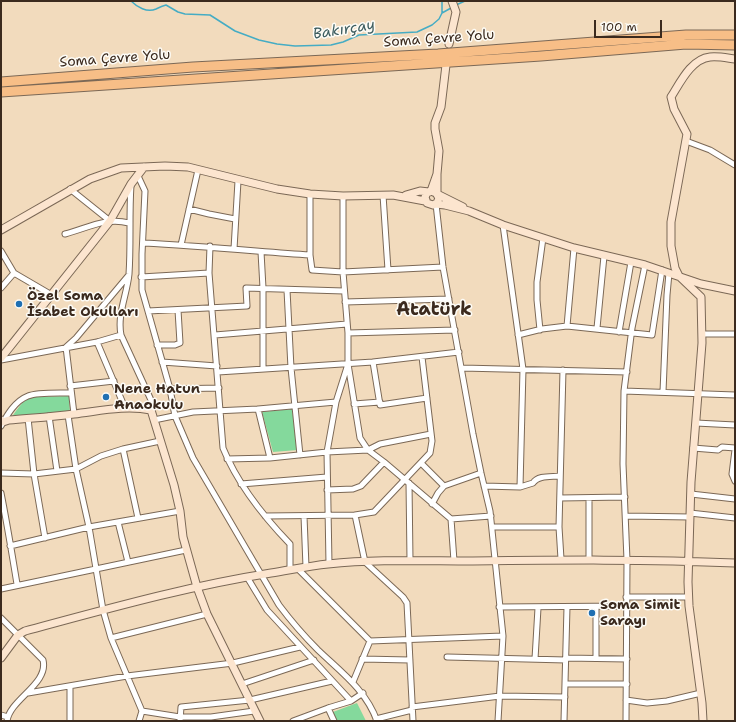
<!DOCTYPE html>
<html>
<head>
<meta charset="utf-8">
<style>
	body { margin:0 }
	#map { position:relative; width:736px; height:722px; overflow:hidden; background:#f2dbbd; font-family:"Shantell Sans",sans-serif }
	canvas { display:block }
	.frame { position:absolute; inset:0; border:2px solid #3b2a1e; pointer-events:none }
	.scale { position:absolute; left:594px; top:20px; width:68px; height:18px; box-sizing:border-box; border:2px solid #3b2a1e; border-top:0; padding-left:5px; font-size:12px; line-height:14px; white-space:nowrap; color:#3b2a1e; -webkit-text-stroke:3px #fdfcf7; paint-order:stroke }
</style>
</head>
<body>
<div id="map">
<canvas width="736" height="722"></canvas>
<div class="frame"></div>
<div class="scale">100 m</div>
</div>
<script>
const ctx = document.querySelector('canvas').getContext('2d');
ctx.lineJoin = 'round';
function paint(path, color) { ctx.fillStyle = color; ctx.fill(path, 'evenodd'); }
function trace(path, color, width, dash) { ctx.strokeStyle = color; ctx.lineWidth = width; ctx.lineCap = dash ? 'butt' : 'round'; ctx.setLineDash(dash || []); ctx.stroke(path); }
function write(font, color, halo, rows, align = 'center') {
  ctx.font = font + ' "Shantell Sans",sans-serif'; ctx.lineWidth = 3; ctx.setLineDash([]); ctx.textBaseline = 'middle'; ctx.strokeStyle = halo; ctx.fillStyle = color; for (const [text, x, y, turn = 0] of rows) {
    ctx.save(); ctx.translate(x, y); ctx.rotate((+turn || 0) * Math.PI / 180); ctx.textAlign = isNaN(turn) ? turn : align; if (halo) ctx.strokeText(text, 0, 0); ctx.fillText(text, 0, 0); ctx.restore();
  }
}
paint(new Path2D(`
	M 69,396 L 70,413 L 11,418 C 17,410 22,400 32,397 Z
	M 292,409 L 298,450 L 273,452 L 262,412 Z
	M 357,703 L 366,721 L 337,721 L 333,712 Z`), '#84d99c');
trace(new Path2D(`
	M 131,1 C 137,7 147,13 156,9 C 160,7 162,6 166,5 L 178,12 L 185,14 L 210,15 L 235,31 L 259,40 L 277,44 L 295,46 L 331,45 L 343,42 L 359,35 L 417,32 L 432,25 L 439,19 L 442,13 L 451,8
	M 456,5 L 465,1
	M 442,13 L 442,1`), '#45acc4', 1.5);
const street = new Path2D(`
	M 686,141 L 710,150 L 735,165
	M 138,176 L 145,191 L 142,254 L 142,290 L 170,389 L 175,416 L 193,458 L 279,605 C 291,621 304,636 318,650 C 341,672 366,690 377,721
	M 131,185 C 129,215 131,245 129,274 C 127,295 117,314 121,335 L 151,400 L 151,410
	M 70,189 L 110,221
	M 310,194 L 310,255 L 312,270 L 343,272 L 443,267
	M 383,195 L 388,270
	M 436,204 L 443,267 L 473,434 L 481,473 L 490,511 L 503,636 L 498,721
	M 189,209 L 209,214 L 235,219
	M 65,234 C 88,228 105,217 129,223
	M 144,243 C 199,246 255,251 310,255
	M 181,245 L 198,170
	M 210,246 L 209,273 L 223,448 C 238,485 263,516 290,544 L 290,570
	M 234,249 L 238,181
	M 1,251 L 14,273 L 50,294
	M 261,252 L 263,288 L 263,369
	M 141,277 L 209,273
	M 1,288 L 14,273
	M 287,290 L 291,368 L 300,455
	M 345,302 L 449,299
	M 148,311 L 247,306 L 246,288 L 344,291
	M 567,326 L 574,248
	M 597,328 L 604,256
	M 540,330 L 537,300 L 537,282 L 543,238
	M 619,332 L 631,262
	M 348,333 L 455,330
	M 702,334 L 735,334
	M 215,335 L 347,324
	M 518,335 L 542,329 L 567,326 L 652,335 L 662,270
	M 97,342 L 125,408
	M 157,345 L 175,345 L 180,343 L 178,310
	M 1,360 L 97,342 L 121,335
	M 162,362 L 217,366
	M 373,362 L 380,405 L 427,398
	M 348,364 L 360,438 L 368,450 L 384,462 L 451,519 L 491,516
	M 462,368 L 627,372
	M 218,372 L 373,362 L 459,352
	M 70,386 L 114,381
	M 170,389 L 219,388
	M 624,391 L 735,395
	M 663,392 L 667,295 L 669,273
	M 336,402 L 348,364 L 348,333 L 343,272 L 343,196
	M 354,404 L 380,402
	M 258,409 L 270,458
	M 74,414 L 66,347 L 76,338 L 128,276
	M 68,415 L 76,469 L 89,527 L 103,610 L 111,638 L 142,711 L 139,721
	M 49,416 L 57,471
	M 28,418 L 34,474 L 45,538
	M 154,420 L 193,412 L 258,409 L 336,402 L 327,452 L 270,458 L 227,459
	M 696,423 L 735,425
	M 1,426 C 7,415 15,401 28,396 C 37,392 61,393 71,393
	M 693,448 L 718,450 L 722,447 L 735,448
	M 123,449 L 138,518
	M 735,450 L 732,474 L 735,481
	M 421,463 L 444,486
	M 1,473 L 34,474 L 76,469 L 101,456 L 123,449 L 160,441
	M 409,483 L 410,560
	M 241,484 L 327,477
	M 484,486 L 520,487 L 523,369 L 503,225
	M 520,487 L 533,483 C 538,475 551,477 560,476
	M 327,490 L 353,489 L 361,486 L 384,462
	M 1,493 C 7,523 12,554 17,584
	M 691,494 L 735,499
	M 560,498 L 625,497
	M 589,498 L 589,560
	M 432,504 L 438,493 L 444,486 L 481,473
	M 690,513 L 735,518
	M 355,515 L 365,562 L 403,597 L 407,603 L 413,721
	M 265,516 L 355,515 L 374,512 L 430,453 L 432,441 L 422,357
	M 304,516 L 306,567
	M 626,516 L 690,517
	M 451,519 L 454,561
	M 118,522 L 128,562
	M 492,527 L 559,527
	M 10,546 L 89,527 L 180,511
	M 561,559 L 559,527 L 563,370
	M 329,564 L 327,452 L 368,450 L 380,444 L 431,434
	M 298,569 L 370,641 L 503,636
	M 247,577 L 267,610 L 351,701
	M 1,589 L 186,550
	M 626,597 L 688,597
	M 499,607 L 626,606
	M 1,618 L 43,660 C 49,684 10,699 7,721
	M 111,638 L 207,614
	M 447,657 L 566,660
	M 596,657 L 596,607
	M 566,658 L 627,659
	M 362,659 L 410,660
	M 535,659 L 538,608
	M 353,682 L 370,641
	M 242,684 L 314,660
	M 565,684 L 627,684
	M 70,686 L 70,721
	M 28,693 L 127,676 L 233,663 L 300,647
	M 626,700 L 647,703 L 667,701 L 701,693
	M 412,707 L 500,696 L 565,697
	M 328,708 L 334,721
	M 142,711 L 180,717 L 211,717 L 254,711
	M 1,715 L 8,717
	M 376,719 L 412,710
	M 180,721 L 181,707 L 250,700 L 332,681
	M 293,721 L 328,708 L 351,701 L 363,693
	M 564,721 L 567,607
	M 626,721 L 627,560 L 623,464 L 624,391 L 632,328 L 645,265`);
const secondary = new Path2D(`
	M 449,44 L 456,12 L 452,1
	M 437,174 L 439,151 L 435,129 L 435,123 L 441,107 L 446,65
	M 431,191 L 436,193 L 439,198 L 437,203 L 433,205 L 427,203 L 425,197 L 427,193 L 431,191 L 437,174 L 437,194 L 463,207
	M 406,195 L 420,191 L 429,192
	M 436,204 L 445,205 L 469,211 L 503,225 L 574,248 L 645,265 L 701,284 L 735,291
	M 1,230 L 90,179 L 121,168 L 165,166 L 188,167 L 277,189 L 310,194 L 343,196 L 393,195 L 425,201
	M 1,358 L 110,221 L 131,184 L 144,167
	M 1,420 L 3,422 L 9,420 C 31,418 52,417 74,414 C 100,411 125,405 151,410 L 174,485 L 180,511 L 183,537 L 197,587 L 207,614 L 260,721
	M 1,658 L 18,635 L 25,631 C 107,609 188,586 271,573 C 290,570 309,566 328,564 C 376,559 424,561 472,561 C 560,560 647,559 735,563
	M 703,721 L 702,703 L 689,606 L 688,582 L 691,482 L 702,343 L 701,297 L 679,276 L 675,268 L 671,246 L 671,222 L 687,134 L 674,109 L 671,97 C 680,83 691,59 710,57 C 718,56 727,58 735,59`);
const highway = new Path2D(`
	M 1,82 L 193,67 L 438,54 L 686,35 L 735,35
	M 1,92 L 541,56 L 686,44 L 735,45`);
trace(street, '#7b6856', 7);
trace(secondary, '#7b6856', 9);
trace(highway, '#7b6856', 11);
trace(street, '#fff', 5);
trace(secondary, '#fce5cf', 7);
trace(highway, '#f7be87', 9);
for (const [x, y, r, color] of [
	[19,304,4,"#1f6fb2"],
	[106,397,4,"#1f6fb2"],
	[592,613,4,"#1f6fb2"]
]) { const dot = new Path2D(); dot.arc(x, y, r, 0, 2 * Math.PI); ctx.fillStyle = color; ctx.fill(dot); trace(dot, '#fdfcf7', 1.5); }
write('14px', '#3b2a1e', '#fdfcf7', [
	["Soma Çevre Yolu",439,39,-4],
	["Soma Çevre Yolu",115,59,-4]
]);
write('bold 14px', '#3b2a1e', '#fdfcf7', [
	["Özel Soma",27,296],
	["İsabet Okulları",27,312],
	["Nene Hatun",114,389],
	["Anaokulu",114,405],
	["Soma Simit",600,605],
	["Sarayı",600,621]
], 'left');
write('italic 15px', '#3f5e60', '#fdfcf7', [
	["Bakırçay",344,30,-9]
]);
write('bold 18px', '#3b2a1e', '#fdfcf7', [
	["Atatürk",434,310]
]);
</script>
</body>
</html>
